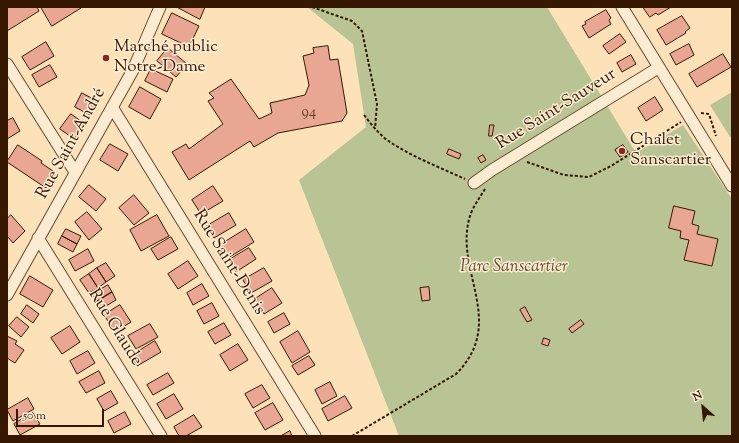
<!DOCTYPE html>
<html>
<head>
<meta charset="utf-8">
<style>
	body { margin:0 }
	#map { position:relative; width:739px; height:443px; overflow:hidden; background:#fde2b9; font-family:"Sorts Mill Goudy",serif }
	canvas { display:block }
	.frame { position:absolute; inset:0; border:8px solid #361801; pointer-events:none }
	.north { position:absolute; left:683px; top:387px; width:40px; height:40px; -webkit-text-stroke:3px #feecd2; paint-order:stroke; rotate:333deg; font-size:11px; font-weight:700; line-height:16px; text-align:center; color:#361801 }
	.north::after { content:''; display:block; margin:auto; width:14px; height:18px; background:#361801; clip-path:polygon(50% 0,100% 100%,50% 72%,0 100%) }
	.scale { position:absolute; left:16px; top:409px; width:88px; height:18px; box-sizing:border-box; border:2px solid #361801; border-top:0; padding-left:5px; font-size:12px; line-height:14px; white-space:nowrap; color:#361801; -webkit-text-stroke:3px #feecd2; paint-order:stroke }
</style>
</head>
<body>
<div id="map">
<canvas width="739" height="443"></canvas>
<div class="frame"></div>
<div class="north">N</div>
<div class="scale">50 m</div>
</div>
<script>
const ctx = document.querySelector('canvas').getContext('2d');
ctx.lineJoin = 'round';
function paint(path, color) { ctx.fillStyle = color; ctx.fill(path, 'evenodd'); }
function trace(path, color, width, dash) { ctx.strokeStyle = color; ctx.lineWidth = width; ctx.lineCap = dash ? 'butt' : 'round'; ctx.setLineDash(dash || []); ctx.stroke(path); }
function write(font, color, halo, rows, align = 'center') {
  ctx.font = font + ' "Sorts Mill Goudy",serif'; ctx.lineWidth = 3; ctx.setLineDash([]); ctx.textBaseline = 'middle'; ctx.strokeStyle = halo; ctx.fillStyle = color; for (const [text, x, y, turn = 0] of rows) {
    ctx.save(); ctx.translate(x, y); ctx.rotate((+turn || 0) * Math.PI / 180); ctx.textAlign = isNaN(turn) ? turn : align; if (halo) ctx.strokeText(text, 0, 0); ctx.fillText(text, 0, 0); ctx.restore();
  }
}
paint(new Path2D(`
	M 307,7 L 547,7 L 636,153 L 683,125 L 732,199 L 732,436 L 399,436 L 299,180 L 366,127 L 353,44 Z
	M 732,92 L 732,136 L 730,137 L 710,105 Z`), '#b9c494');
const building = new Path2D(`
	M 7,7 L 37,7 L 39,11 L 7,31 Z
	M 41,7 L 80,7 L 81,8 L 52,26 Z
	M 177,7 L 205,7 L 200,19 Z
	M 643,7 L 671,7 L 658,15 L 656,13 L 650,17 Z
	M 606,10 L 611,18 L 609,20 L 611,24 L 589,38 L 582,26 L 586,24 L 585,22 Z
	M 172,13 L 199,26 L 189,47 L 162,34 Z
	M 682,16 L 690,28 L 685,32 L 686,33 L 666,45 L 657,30 Z
	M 620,34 L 626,42 L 609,54 L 603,46 Z
	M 46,42 L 54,56 L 30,70 L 22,57 Z
	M 689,44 L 694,55 L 676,65 L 670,54 Z
	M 328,46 L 330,60 L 338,59 L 347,113 L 342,121 L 278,133 L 254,147 L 250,141 L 189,180 L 172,152 L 186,144 L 189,149 L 223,124 L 208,101 L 214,98 L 209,93 L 231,79 L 259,119 L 272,113 L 270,103 L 305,95 L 309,85 L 303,56 L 314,53 L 313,48 Z
	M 168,48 L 187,64 L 176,77 L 157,61 Z
	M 723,54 L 731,67 L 697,87 L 689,74 Z
	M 631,55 L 636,64 L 622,72 L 617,63 Z
	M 50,65 L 57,77 L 39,87 L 32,75 Z
	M 151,69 L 173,79 L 167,92 L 145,81 Z
	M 140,87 L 161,99 L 150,119 L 129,107 Z
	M 82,93 L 97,101 L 90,115 L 75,107 Z
	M 655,97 L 663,110 L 646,121 L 638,108 Z
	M 71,114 L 85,124 L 74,139 L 60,129 Z
	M 13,118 L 20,131 L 7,139 L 7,121 Z
	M 490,125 L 494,125 L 492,136 L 489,136 Z
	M 110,144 L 128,154 L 118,171 L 100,160 Z
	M 18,145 L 42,161 L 41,163 L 56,173 L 46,188 L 7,162 Z
	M 623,145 L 628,152 L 620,157 L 615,150 Z
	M 449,149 L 461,154 L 459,159 L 447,154 Z
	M 483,155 L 486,160 L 481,163 L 478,158 Z
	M 89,185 L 106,199 L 96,211 L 79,197 Z
	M 213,186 L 223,201 L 201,214 L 192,200 Z
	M 134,195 L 149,213 L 134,225 L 119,208 Z
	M 674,206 L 695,211 L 692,224 L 699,226 L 697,234 L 718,239 L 712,266 L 684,260 L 689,240 L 680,238 L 681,231 L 669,228 Z
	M 87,212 L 102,229 L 89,240 L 75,222 Z
	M 229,213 L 236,225 L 214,238 L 207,226 Z
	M 11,215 L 25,231 L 13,243 L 7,236 L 7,219 Z
	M 157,215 L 169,236 L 141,251 L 130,230 Z
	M 66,229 L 81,236 L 77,244 L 62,236 Z
	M 246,229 L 254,242 L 228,258 L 220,245 Z
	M 62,236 L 77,244 L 73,252 L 58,244 Z
	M 171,237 L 178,249 L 158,260 L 151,249 Z
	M 249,248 L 256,259 L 236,272 L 229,260 Z
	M 88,249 L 94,261 L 75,271 L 69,260 Z
	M 188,261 L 198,276 L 178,289 L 168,274 Z
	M 106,263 L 115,276 L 106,282 L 97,268 Z
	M 97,268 L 106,282 L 98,288 L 89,274 Z
	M 264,268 L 272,281 L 251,293 L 243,280 Z
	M 89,274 L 98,288 L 89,293 L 80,280 Z
	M 30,276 L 53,290 L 43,307 L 20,294 Z
	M 202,284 L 209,296 L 193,305 L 187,293 Z
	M 108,285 L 112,292 L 96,302 L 92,295 Z
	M 429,287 L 430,300 L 422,301 L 420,288 Z
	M 272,288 L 282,303 L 264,314 L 255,299 Z
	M 112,292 L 116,300 L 101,309 L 96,302 Z
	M 212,303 L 219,316 L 204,324 L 197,311 Z
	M 27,305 L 39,314 L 33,323 L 21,314 Z
	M 120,305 L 131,322 L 115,332 L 104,315 Z
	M 525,307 L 532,320 L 527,322 L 520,310 Z
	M 284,313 L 290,324 L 274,333 L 268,322 Z
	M 17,317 L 29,327 L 21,337 L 9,326 Z
	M 581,320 L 584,324 L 572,333 L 569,329 Z
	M 224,323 L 231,335 L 215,344 L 208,332 Z
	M 150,324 L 158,337 L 136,349 L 128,336 Z
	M 70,326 L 80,342 L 62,354 L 51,338 Z
	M 298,331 L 310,352 L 292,363 L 280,342 Z
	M 7,336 L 17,341 L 15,344 L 24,350 L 15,363 L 7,358 Z
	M 544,338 L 550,340 L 548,346 L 542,344 Z
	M 155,341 L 161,352 L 137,366 L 131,356 Z
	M 238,344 L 248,360 L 230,371 L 220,355 Z
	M 88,351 L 95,363 L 77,374 L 70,361 Z
	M 309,356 L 315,365 L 298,375 L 292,366 Z
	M 99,371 L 105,383 L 86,393 L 79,382 Z
	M 168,373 L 174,383 L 153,395 L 147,385 Z
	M 330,382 L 337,396 L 322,404 L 315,390 Z
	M 262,385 L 270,398 L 253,408 L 245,394 Z
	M 111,391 L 118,403 L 104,411 L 97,399 Z
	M 174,394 L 183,409 L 166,419 L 157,404 Z
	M 345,396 L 352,408 L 328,421 L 322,409 Z
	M 28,398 L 34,409 L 13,421 L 7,410 Z
	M 273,403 L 283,420 L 265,430 L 255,413 Z
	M 125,412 L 131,424 L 114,433 L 108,421 Z
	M 33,413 L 40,424 L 20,435 L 14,424 Z
	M 194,415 L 202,427 L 186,436 L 179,436 L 174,427 Z
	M 290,431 L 292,436 L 281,436 Z`);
paint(building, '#e9a793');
trace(building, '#361801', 1);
const minor = new Path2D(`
	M 622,7 L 732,186
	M 7,64 L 75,172
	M 112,107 L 315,436
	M 474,183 L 492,170 L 658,68
	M 38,238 L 161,436
	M 7,295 L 133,70 L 160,7`);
trace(minor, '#684a2f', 13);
trace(new Path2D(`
	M 312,7 L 352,21 L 362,31 L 377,104 L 375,129
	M 701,113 L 709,114 L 716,136
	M 364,115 C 371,124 378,133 387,140 C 410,156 439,167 465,179
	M 527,162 L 564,175 L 589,177 L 611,166 L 681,122
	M 352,436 L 456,374 C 509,321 451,269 471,213 C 475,204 480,197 485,189`), '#361801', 2, [3, 2]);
trace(minor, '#feecd2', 11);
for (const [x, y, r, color] of [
	[106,58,4,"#8f2418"],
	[622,151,4,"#8f2418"]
]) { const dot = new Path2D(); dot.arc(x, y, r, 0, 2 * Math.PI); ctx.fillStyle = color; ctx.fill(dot); trace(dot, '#feecd2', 1.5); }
write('15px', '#633c26', null, [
	["94",309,113]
]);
write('17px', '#361801', '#feecd2', [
	["Marché public",114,48],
	["Notre-Dame",114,68],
	["Chalet",630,141],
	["Sanscartier",630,161]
], 'left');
write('17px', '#361801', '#feecd2', [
	["Rue Saint-Sauveur",557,110,-32],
	["Rue Saint-André",72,144,-61],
	["Rue Saint-Denis",228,263,58],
	["Rue Glaude",114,328,58]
]);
write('italic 17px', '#5d4c2d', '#feecd2', [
	["Parc Sanscartier",514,268]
]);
</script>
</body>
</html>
